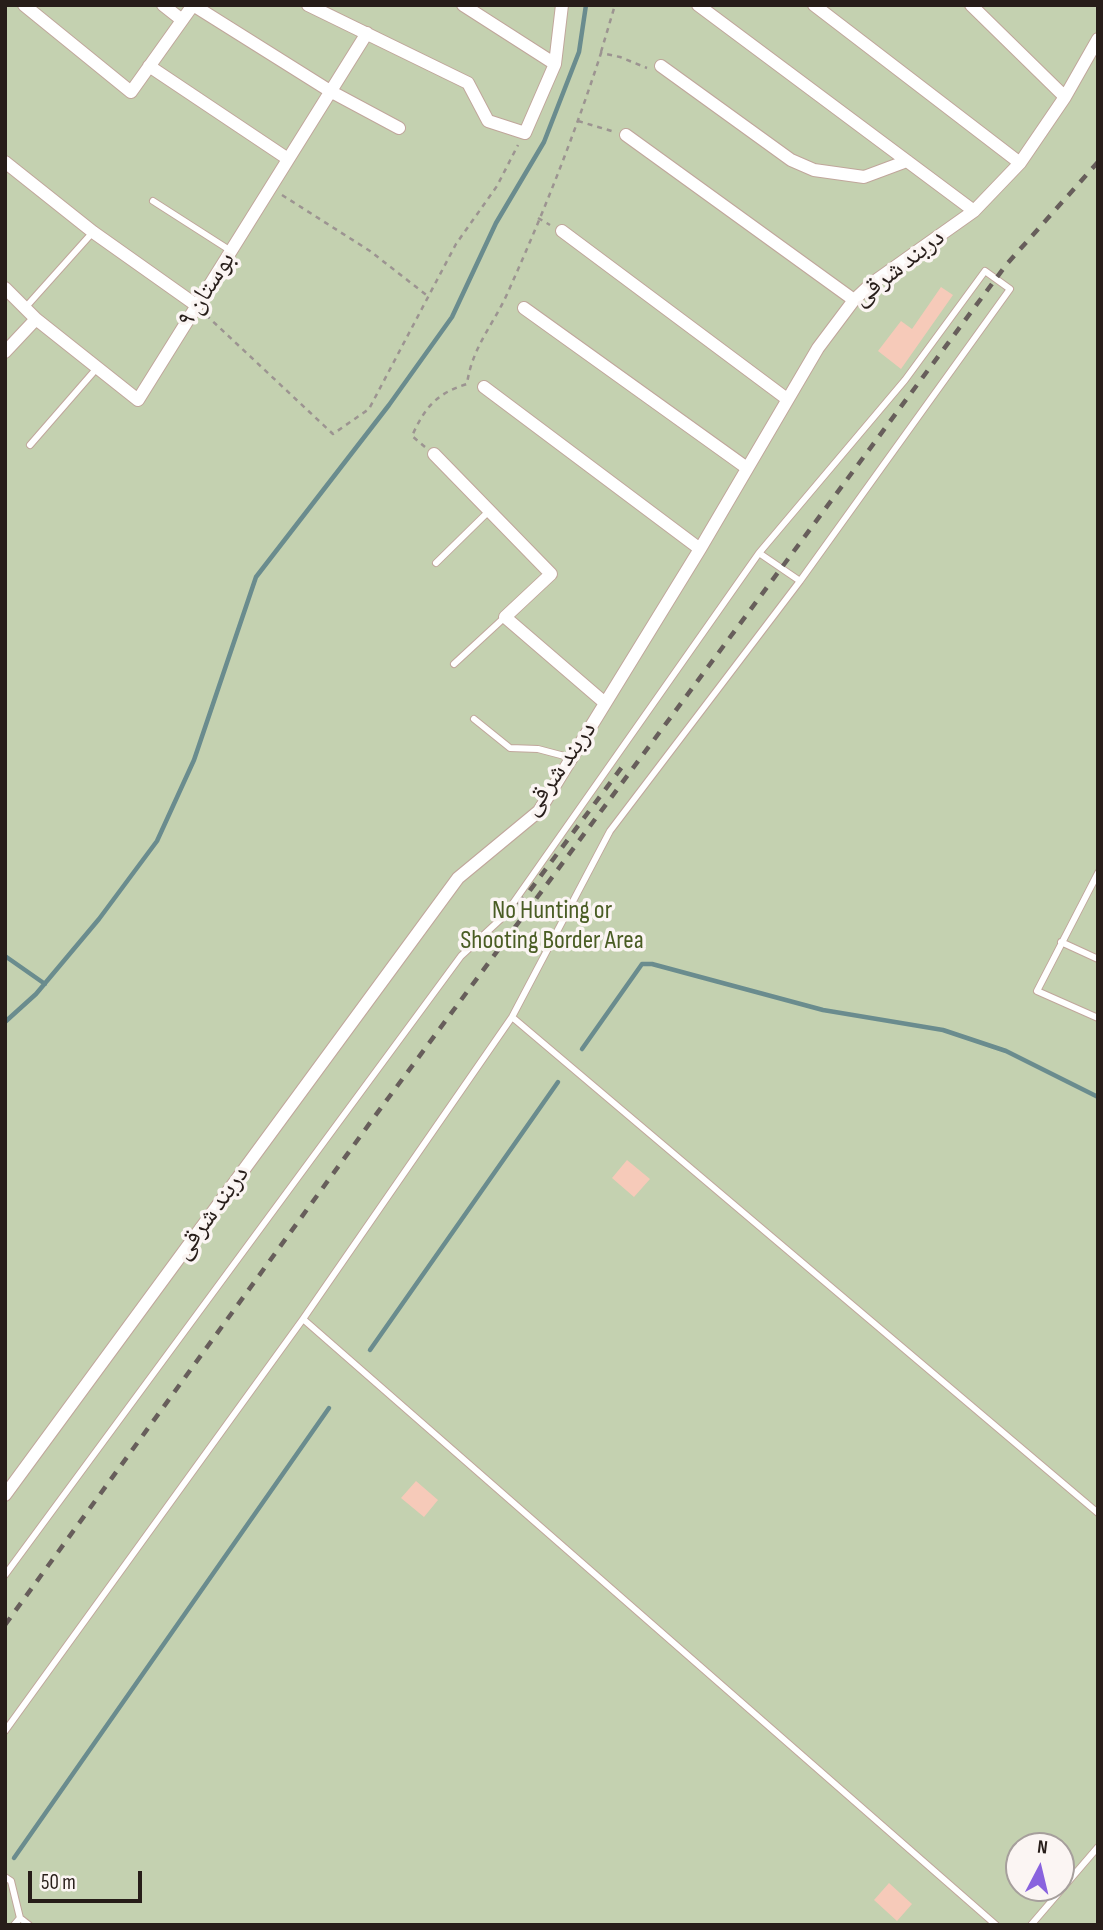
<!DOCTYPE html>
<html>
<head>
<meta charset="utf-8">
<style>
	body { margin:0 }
	#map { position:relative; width:1103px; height:1930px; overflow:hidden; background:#fbf5f3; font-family:"Sofia Sans Condensed",sans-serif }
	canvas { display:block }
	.frame { position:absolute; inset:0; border:7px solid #271d19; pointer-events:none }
	.north { position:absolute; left:1005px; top:1832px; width:70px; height:70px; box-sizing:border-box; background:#fbf5f3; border:2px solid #a69f9c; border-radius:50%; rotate:7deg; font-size:19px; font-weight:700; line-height:28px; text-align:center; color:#271d19 }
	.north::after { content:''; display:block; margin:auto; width:24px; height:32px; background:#8963de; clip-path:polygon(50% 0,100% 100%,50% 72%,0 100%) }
	.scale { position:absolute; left:28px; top:1871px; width:114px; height:32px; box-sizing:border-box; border:4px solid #271d19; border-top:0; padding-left:9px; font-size:21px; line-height:24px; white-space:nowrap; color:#271d19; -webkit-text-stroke:5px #fbf5f3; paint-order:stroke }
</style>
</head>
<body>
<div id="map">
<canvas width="1103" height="1930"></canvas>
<div class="frame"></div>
<div class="north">N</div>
<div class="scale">50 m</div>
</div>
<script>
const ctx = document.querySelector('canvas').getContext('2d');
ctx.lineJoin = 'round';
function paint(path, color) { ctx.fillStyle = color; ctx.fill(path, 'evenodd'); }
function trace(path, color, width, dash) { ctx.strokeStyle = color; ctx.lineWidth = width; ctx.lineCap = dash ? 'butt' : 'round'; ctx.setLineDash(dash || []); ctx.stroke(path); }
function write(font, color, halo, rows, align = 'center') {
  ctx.font = font + ' "Sofia Sans Condensed","Noto Naskh Arabic",sans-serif'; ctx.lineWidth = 7; ctx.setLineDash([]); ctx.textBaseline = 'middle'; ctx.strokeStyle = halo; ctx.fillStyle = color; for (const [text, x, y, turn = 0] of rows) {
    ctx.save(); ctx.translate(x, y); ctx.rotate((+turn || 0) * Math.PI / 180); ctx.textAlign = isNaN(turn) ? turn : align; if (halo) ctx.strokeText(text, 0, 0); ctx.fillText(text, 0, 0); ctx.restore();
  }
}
paint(new Path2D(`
	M 5,5 L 1098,5 L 1098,1925 L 5,1925 ZM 1019,1846 L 1061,1846 L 1061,1888 L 1019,1888 Z`), '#c4d1b0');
trace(new Path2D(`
	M 5,956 L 45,984
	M 5,1022 L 36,994 L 99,919 L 157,841 L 194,760 L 256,577 L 389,405 L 452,317 L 496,223 L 544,142 L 579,52 L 586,5
	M 582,1049 L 642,964 L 652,964 L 823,1010 L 943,1030 L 1006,1051 L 1098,1097
	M 370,1350 L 558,1082
	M 14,1858 L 329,1408`), '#6a8c8e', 4.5);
paint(new Path2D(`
	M 941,287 L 953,295 L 901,369 L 878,351 L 901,321 L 912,329 Z
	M 627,1160 L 650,1179 L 634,1197 L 612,1178 Z
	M 416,1481 L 438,1500 L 424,1517 L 401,1498 Z
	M 889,1883 L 912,1904 L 897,1921 L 874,1900 Z`), '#f6cab9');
const service = new Path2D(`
	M 153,201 L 231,251
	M 25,308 L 93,232
	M 30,445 L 97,368
	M 759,553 L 800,581
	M 436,563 L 489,511
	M 454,664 L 505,617
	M 474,719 L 510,748 L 538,749 L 572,758
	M 1098,873 L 1037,991 L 1098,1018
	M 1061,942 L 1098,959
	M 303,1319 L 512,1017 L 1098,1513
	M 5,1575 L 461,956 L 504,916 L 759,553 L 905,380 L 985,271 L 1010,289 L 800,581 L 610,831 L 512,1017
	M 5,1731 L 303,1319 L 996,1925
	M 5,1877 L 11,1881 L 20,1918 L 14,1925
	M 20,1918 L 29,1925
	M 1031,1925 L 1098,1847`);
const minor = new Path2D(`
	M 24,5 L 131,92 L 193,5
	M 163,5 L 182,20
	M 193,5 L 330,91 L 399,128
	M 308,5 L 468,83 L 488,121 L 525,133 L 555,64 L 562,5
	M 463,5 L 555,64
	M 698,5 L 974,211
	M 814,5 L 1020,163
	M 971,5 L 1065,97
	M 149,66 L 288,159
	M 661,66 L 791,160 L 814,170 L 864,177 L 907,161
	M 626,135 L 854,300
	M 5,162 L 93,232 L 196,305
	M 562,231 L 787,399
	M 5,288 L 36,319 L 138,400 L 367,33
	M 524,308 L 747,468
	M 5,352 L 36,319
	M 484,387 L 700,549
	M 434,454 L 551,574 L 505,617 L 605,703
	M 5,1495 L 458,878 L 539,811 L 700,549 L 818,348 L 854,300 L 871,284 L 974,211 L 1020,163 L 1065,97 L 1098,39`);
trace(service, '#c0a69b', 8);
trace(minor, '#c0a69b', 14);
trace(new Path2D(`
	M 601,52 L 615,5
	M 578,121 L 615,132
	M 282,195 L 370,251 L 429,297
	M 538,218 L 550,225
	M 206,315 L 333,434 L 369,409 L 456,244 L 497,186 L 518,145
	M 425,447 L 412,436 C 425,407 437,393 467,384 C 472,347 494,324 508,292 C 543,214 575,134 601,53 L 620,57 L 647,68`), '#9c9491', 2.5, [5, 5]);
trace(service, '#fff', 6);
trace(minor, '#fff', 12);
trace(new Path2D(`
	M 519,905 L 622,767
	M 5,1625 L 375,1116 L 1006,265 L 1098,162`), '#675e5b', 4.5, [9, 9]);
write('26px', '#271d19', '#fbf5f3', [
	["دربند شرقی",899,268,-38],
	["بوستان ۹",207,290,-57],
	["دربند شرقی",560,769,-55],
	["دربند شرقی",212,1213,-54]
]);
write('26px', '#4a5d24', '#fbf5f3', [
	["No Hunting or",552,911],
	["Shooting Border Area",552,941]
]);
</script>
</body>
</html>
